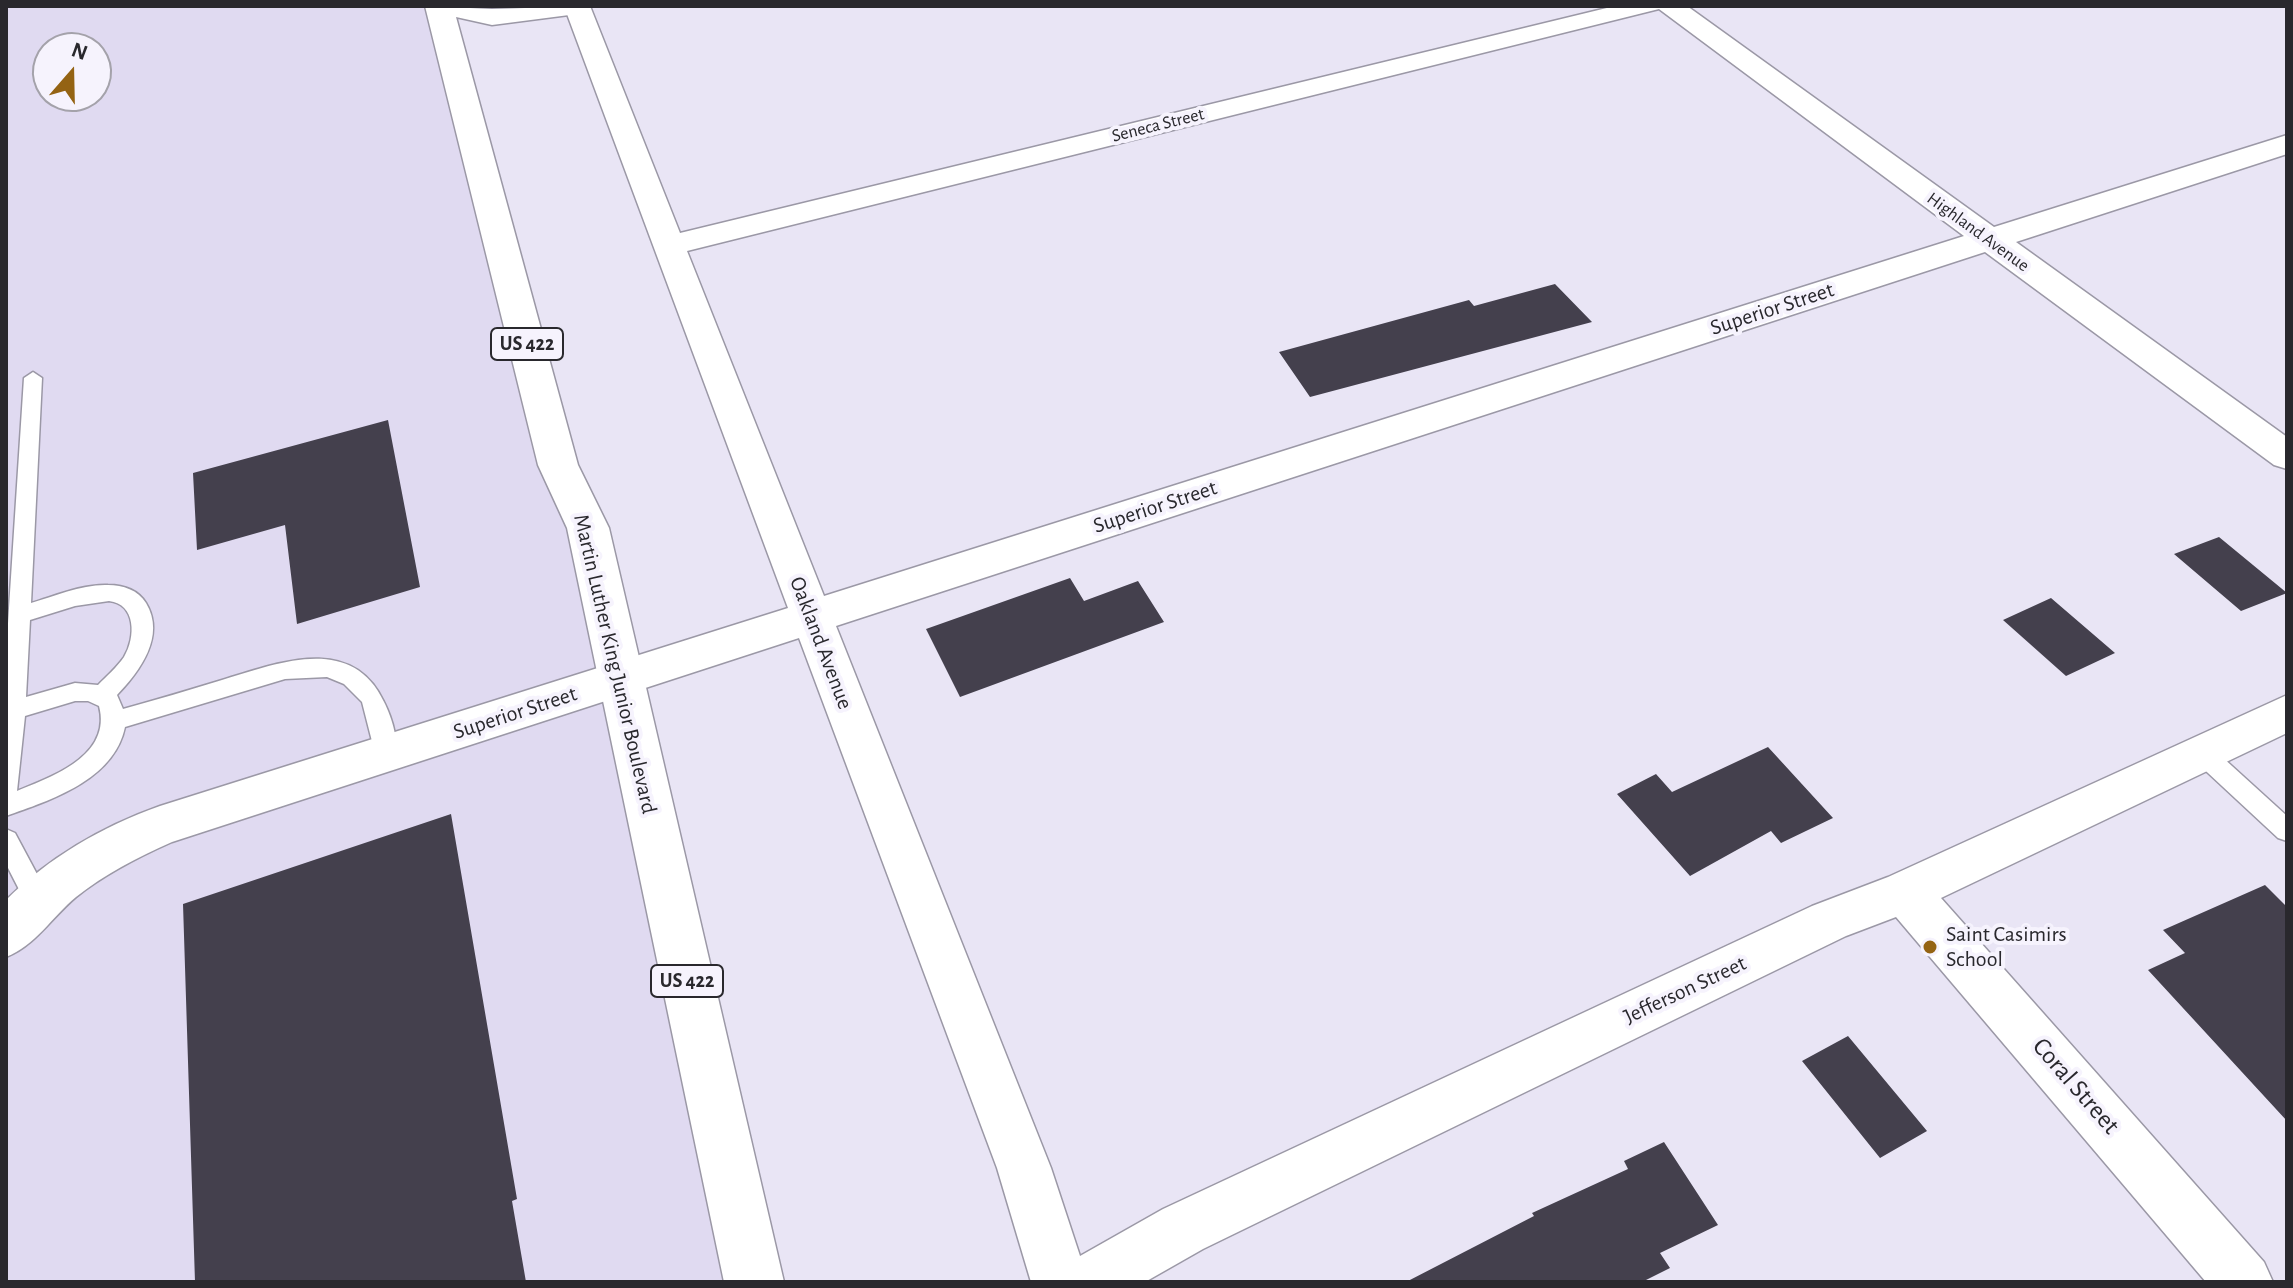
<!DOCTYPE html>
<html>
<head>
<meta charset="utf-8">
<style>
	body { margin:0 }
	#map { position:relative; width:2293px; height:1288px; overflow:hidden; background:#e9e5f5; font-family:"Alegreya Sans",sans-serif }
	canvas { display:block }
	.frame { position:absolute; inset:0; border:8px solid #29282d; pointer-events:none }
	.north { position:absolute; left:32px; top:32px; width:80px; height:80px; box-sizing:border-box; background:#f6f3fd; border:2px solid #a4a2aa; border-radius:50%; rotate:20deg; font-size:22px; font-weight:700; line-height:32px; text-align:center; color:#29282d }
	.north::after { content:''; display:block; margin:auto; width:28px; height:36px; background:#946313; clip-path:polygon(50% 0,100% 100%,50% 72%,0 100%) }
</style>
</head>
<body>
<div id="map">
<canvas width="2293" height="1288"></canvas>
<div class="frame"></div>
<div class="north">N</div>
</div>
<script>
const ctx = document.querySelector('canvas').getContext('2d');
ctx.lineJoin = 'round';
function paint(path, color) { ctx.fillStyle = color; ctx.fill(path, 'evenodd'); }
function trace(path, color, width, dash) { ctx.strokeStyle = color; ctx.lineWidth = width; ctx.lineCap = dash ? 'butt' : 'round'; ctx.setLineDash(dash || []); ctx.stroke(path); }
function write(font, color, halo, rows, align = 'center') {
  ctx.font = font + ' "Alegreya Sans",sans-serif'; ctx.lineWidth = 8; ctx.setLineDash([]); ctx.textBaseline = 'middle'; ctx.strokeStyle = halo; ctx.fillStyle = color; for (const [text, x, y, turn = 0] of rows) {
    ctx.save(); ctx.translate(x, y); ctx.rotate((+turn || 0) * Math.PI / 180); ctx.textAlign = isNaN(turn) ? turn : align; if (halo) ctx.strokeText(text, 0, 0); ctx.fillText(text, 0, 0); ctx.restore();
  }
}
paint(new Path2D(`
	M 6,6 L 439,6 L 558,465 L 754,1282 L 6,1282 ZM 48,48 L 96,48 L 96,96 L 48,96 Z`), '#e0daf1');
paint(new Path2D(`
	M 1555,284 L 1592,322 L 1310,397 L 1279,352 L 1469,300 L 1474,306 Z
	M 388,420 L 420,587 L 297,624 L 285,525 L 197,550 L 193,473 Z
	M 2219,537 L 2287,593 L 2241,611 L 2174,554 Z
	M 1070,578 L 1084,601 L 1138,581 L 1164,622 L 960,697 L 926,629 Z
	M 2051,598 L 2115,653 L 2066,676 L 2003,620 Z
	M 1768,747 L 1833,818 L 1781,843 L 1771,831 L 1690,876 L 1617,794 L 1656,774 L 1672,792 Z
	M 451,814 L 517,1199 L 512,1201 L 526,1282 L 195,1282 L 183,904 Z
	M 2265,885 L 2287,907 L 2287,1121 L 2148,970 L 2185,953 L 2163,930 Z
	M 1848,1036 L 1927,1131 L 1880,1158 L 1802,1061 Z
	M 1664,1142 L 1718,1225 L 1660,1253 L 1670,1268 L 1642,1282 L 1406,1282 L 1534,1216 L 1532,1213 L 1628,1169 L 1624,1161 Z`), '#44404d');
const service = new Path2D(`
	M 33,372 L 42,378 L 31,603 C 55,596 82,584 108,585 C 123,585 138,590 146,603 C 166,636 140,671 117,695 L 123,709 C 156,700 189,690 222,680 C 278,663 352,633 384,702 C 392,718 401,745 393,761 L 385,764 L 377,761 L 362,702 L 344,684 L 327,677 L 285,679 L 125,727 C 114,780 51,800 6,816 L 6,654 L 24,378 ZM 109,601 C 136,604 136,637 124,657 C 117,667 107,676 98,685 L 75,683 L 26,697 L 30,620 L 75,606 ZM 75,701 L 88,701 L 99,706 C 112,755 54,776 17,791 L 25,716 Z
	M 2202,743 L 2210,746 L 2287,816 L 2287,841 L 2278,838 L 2194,760 L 2190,753 L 2194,746 Z
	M 6,829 L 15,833 L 46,891 L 50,899 L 46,907 L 37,910 L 28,907 L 6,864 Z`);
const minor = new Path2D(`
	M 564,6 L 590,6 L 680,233 L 1615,6 L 1687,6 L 1994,227 L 2287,135 L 2287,154 L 2016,242 L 2287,437 L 2287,469 L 2274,465 L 1985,252 L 836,626 L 1051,1168 L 1080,1256 L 1163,1209 L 1812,906 L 1888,877 L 2287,695 L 2287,733 L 1941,898 L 2264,1262 L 2273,1282 L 2206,1282 L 1896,917 L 1846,936 L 1203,1249 L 1145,1282 L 1031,1282 L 997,1168 L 799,638 L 172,842 C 138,857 105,874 76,897 C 52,917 35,946 6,957 L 6,900 C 50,857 101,827 160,806 L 788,608 ZM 1659,9 L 1964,236 L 824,596 L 687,251 Z`);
const primary = new Path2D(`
	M 425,6 L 492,9 L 591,6 L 587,12 L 577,14 L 492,25 L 456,17 L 578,465 L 609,528 L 784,1282 L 724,1282 L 567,528 L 538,465 Z`);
trace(service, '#9b98a6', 3);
trace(minor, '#9b98a6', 3);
trace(primary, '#9b98a6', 3);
paint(service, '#fff');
paint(minor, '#fff');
paint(primary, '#fff');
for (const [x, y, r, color] of [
	[1930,947,8,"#946313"]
]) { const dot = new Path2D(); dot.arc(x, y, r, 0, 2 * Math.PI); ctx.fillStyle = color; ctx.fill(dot); trace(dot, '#f6f3fd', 3); }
write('18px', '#29282d', '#f6f3fd', [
	["Seneca Street",1158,125,-14],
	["Highland Avenue",1978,232,36]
]);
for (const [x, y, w] of [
	[527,344,72],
	[687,981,72]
]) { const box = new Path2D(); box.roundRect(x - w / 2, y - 16, w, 32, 6); ctx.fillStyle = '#f6f3fd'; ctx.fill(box); trace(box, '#29282d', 2); }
write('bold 20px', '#29282d', null, [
	["US 422",527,344],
	["US 422",687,981]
]);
write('22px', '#29282d', '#f6f3fd', [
	["Superior Street",1772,309,-18],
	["Superior Street",1155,507,-18],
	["Oakland Avenue",821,643,69],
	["Martin Luther King Junior Boulevard",615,664,77],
	["Superior Street",515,713,-18],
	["Jefferson Street",1685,990,-25]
]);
write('22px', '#29282d', '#f6f3fd', [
	["Saint Casimirs",1946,934],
	["School",1946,959]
], 'left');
write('26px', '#29282d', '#f6f3fd', [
	["Coral Street",2076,1086,49]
]);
</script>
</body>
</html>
